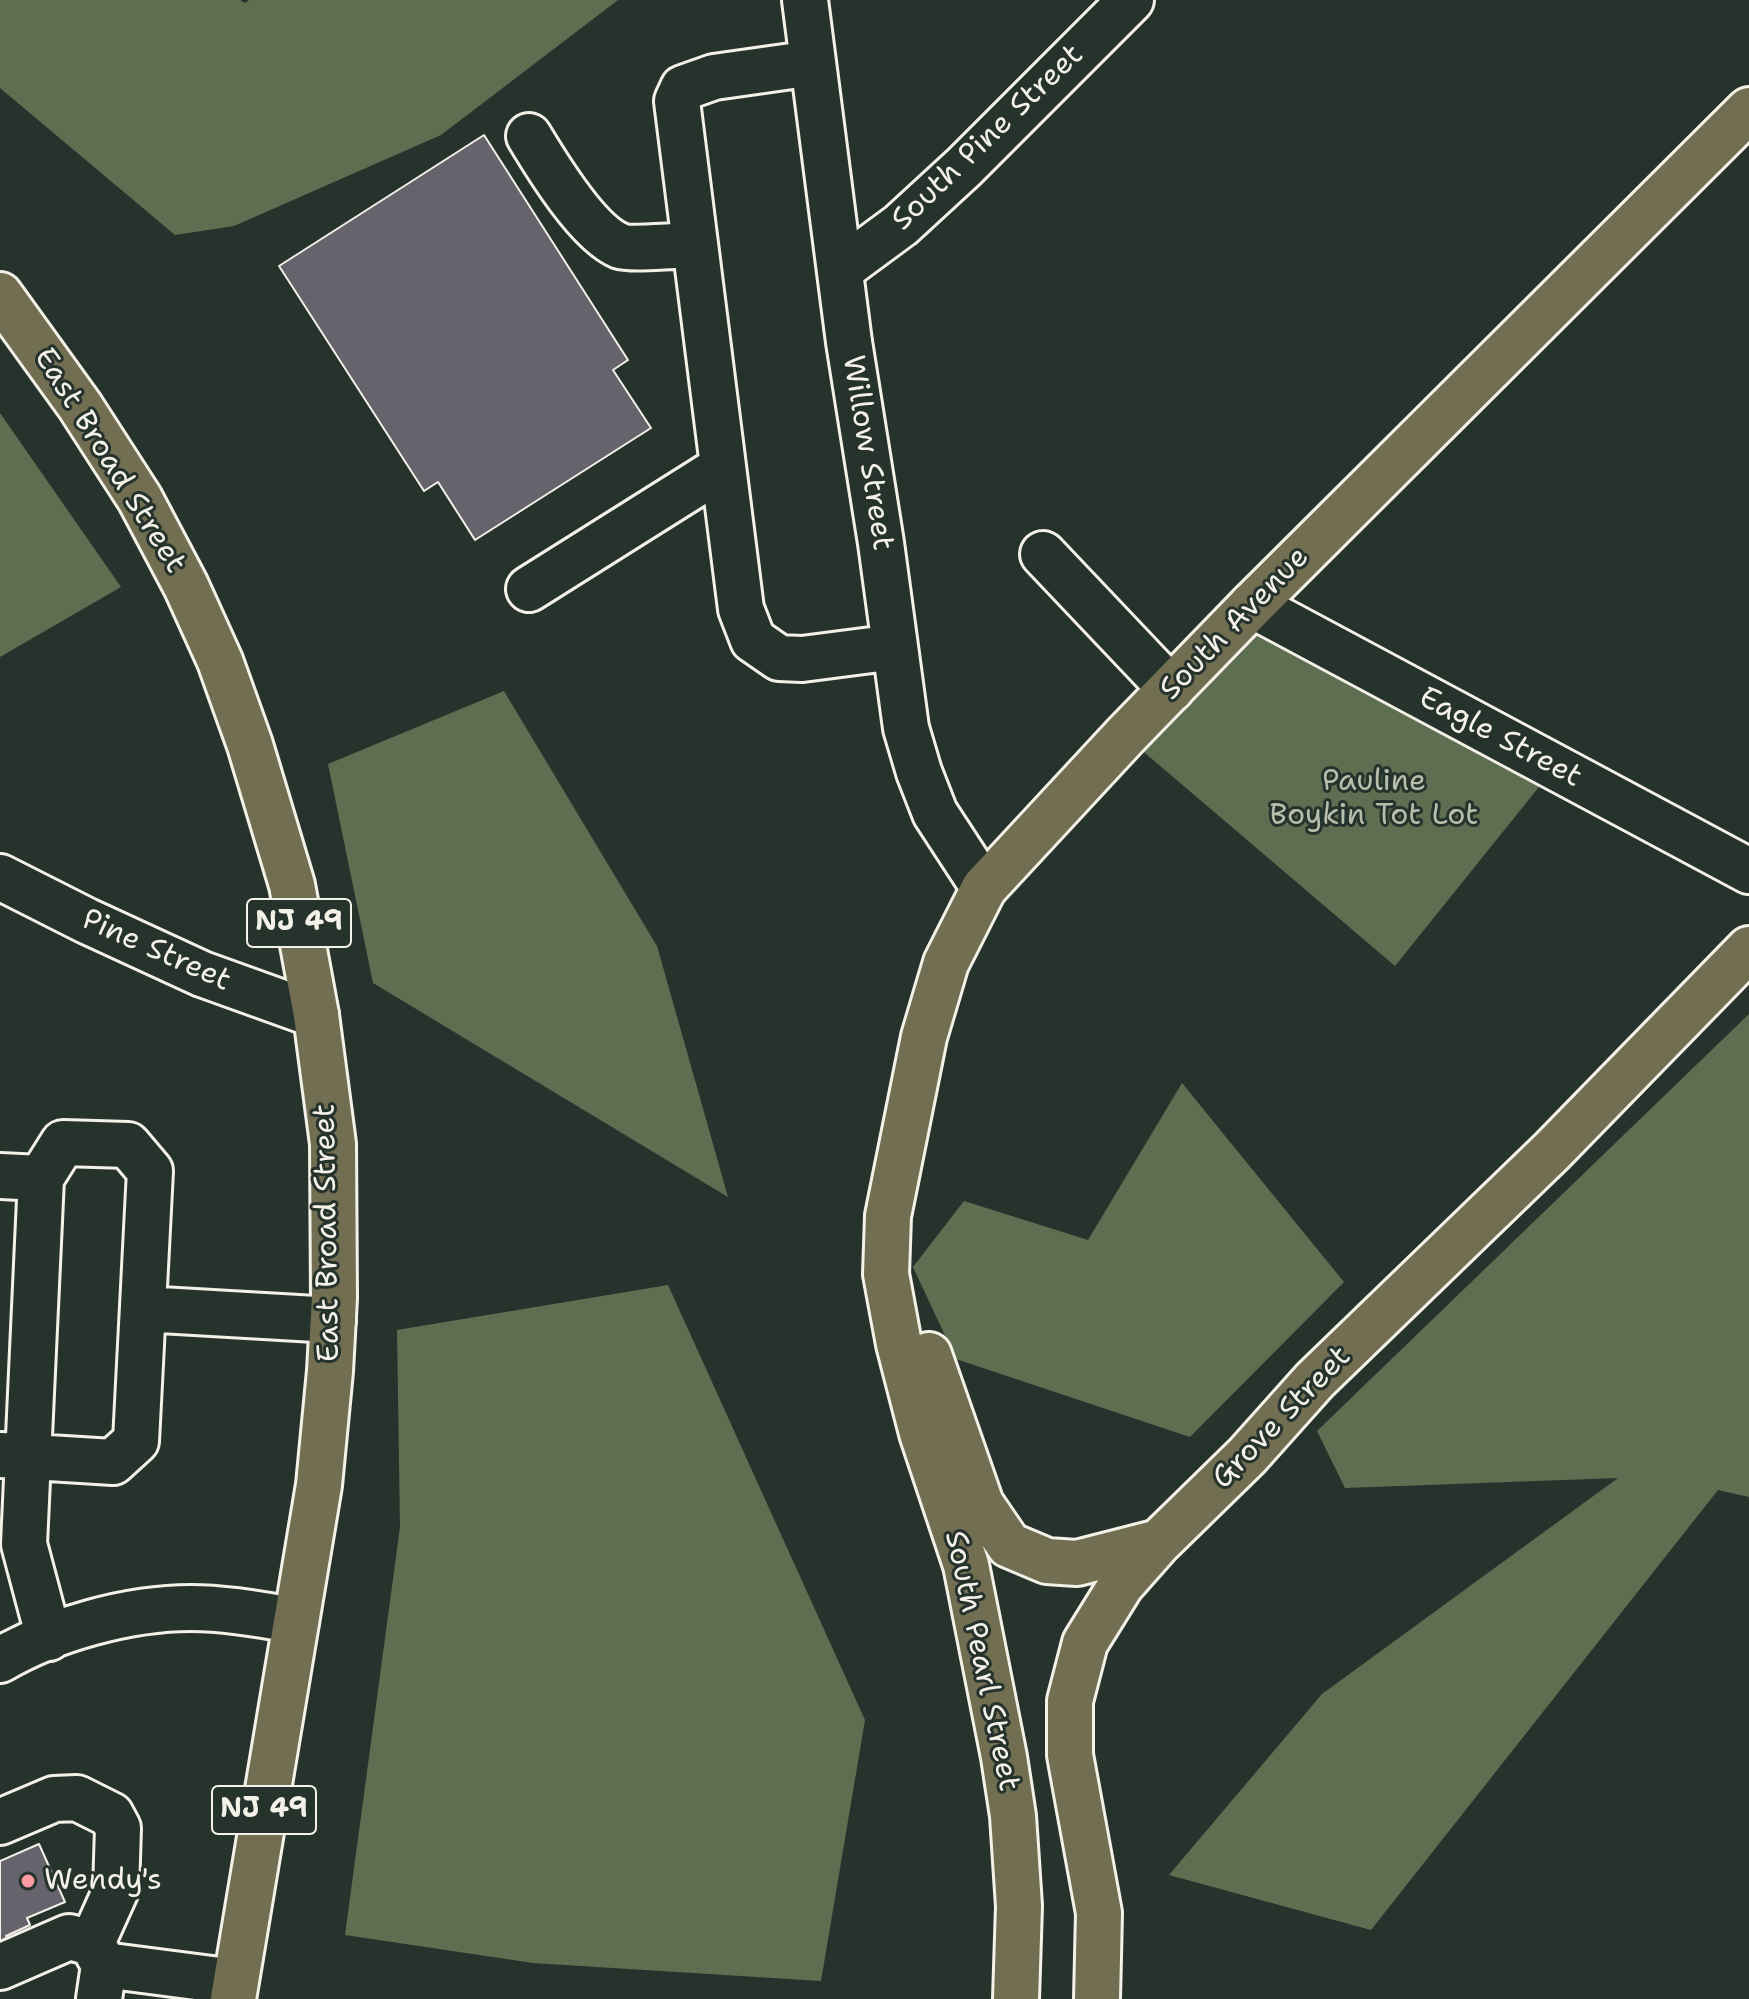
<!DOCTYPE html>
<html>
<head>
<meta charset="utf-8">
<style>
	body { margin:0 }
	canvas { display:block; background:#26332d }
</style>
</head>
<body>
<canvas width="1749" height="1999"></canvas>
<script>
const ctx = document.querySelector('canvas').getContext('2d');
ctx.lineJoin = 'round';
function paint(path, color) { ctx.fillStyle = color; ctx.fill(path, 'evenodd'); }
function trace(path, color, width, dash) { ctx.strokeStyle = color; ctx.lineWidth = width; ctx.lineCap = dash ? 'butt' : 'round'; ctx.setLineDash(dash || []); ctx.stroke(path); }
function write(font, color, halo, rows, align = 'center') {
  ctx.font = font + ' "Shantell Sans",sans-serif'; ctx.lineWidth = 6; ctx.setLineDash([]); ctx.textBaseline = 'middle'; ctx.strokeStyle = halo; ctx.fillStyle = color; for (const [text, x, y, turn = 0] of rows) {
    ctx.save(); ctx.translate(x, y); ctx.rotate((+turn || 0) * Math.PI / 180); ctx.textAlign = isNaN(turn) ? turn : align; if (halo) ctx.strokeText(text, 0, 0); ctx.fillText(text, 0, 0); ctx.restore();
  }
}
paint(new Path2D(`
	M 0,0 L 240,0 L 245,3 L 249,0 L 618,0 L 441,135 L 234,226 L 175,235 L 0,88 Z
	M 0,413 L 121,587 L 0,657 Z
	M 1252,605 L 1555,767 L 1395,966 L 1125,736 Z
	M 504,691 L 657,946 L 728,1197 L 373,983 L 328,764 Z
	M 1749,1014 L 1749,1497 L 1718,1490 L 1371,1930 L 1169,1875 L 1322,1694 L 1618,1478 L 1345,1488 L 1317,1431 Z
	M 1182,1083 L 1344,1282 L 1190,1437 L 956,1359 L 913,1267 L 964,1201 L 1088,1240 Z
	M 668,1285 L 865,1720 L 821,1981 L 533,1963 L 345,1935 L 400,1527 L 397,1330 Z`), '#5e6e51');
const building = new Path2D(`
	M 484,135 L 628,360 L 613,370 L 651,428 L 475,540 L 438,482 L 424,491 L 279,266 Z
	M 39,1844 L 65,1902 L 27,1918 L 30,1925 L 6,1936 L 8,1941 L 0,1944 L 0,1861 Z`);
paint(building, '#67636d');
trace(building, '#f4f1e8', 2);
const minor = new Path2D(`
	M 805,0 L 849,342 L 881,543 L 906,728 L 919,772 L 935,813 L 984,888
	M 813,63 L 714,77 L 683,88 L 677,101 L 741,609 L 753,640 L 779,658 L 802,659 L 895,647
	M 529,136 C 547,166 588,233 620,246 C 632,250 680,245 695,245
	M 840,270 L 901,225 L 964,167 L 1131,0
	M 1043,554 L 1171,689
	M 529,589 L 723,467
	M 1252,605 L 1749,871
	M 0,877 L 87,921 L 202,974 L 316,1015
	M 0,1176 L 41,1178 L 63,1143 L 128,1145 L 150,1171 L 136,1441 L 113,1462 L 0,1455
	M 41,1178 L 24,1544 L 49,1638
	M 143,1309 L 333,1320
	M 0,1660 C 53,1629 129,1608 191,1608 C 226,1608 261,1614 296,1621
	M 0,1822 L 54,1799 L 77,1798 L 111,1815 L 118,1828 L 116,1890 L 92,1943
	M 104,1965 L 235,1982
	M 0,1967 L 69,1937 L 92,1943 L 104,1965 L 99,1999`);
const major = new Path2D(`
	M 929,1355 L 981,1504 L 1009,1545 L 1047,1561 L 1077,1563 L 1159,1542
	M 1016,1999 L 1019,1906 L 1013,1816 L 1004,1757 L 966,1565 L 922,1433 L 899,1344 L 886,1274 L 888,1216 L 924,1037 L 946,963 L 984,888 L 1125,736 L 1252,605 L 1749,110
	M 1097,1999 L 1099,1913 L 1070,1755 L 1070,1701 L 1085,1643 L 1121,1585 L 1159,1542 L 1247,1456 L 1315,1380 L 1552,1151 L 1749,949`);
const highway = new Path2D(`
	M 0,295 L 80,406 L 140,499 L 186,586 L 220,661 L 250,745 L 292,885 L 316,1015 L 333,1144 L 334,1298 L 330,1371 L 319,1485 L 233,1999`);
trace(minor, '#f4f1e8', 50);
trace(major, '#f4f1e8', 50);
trace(highway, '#f4f1e8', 50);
trace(minor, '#26332d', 44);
trace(major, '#726e52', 44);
trace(highway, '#726e52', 44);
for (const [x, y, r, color] of [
	[28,1881,8,"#ff9aa2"]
]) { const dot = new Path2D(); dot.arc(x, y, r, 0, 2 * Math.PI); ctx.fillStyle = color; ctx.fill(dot); trace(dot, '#26332d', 3); }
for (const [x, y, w] of [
	[299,923,104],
	[264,1810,104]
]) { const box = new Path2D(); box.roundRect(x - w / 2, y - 24, w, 48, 6); ctx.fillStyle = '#26332d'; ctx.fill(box); trace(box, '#f4f1e8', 2); }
write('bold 28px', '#f4f1e8', null, [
	["NJ 49",299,923],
	["NJ 49",264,1810]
]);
write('30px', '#f4f1e8', '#26332d', [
	["South Pine Street",988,138,-44],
	["Willow Street",867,453,81],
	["East Broad Street",109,461,58],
	["South Avenue",1235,624,-46],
	["Eagle Street",1500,738,28],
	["Pine Street",156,951,24],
	["East Broad Street",328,1233,-91],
	["Grove Street",1282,1418,-46],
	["South Pearl Street",981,1661,78]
]);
write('30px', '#b8bdac', '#26332d', [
	["Pauline",1374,782],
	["Boykin Tot Lot",1374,816]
]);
write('30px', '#f4f1e8', '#26332d', [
	["Wendy's",44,1881]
], 'left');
</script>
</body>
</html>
